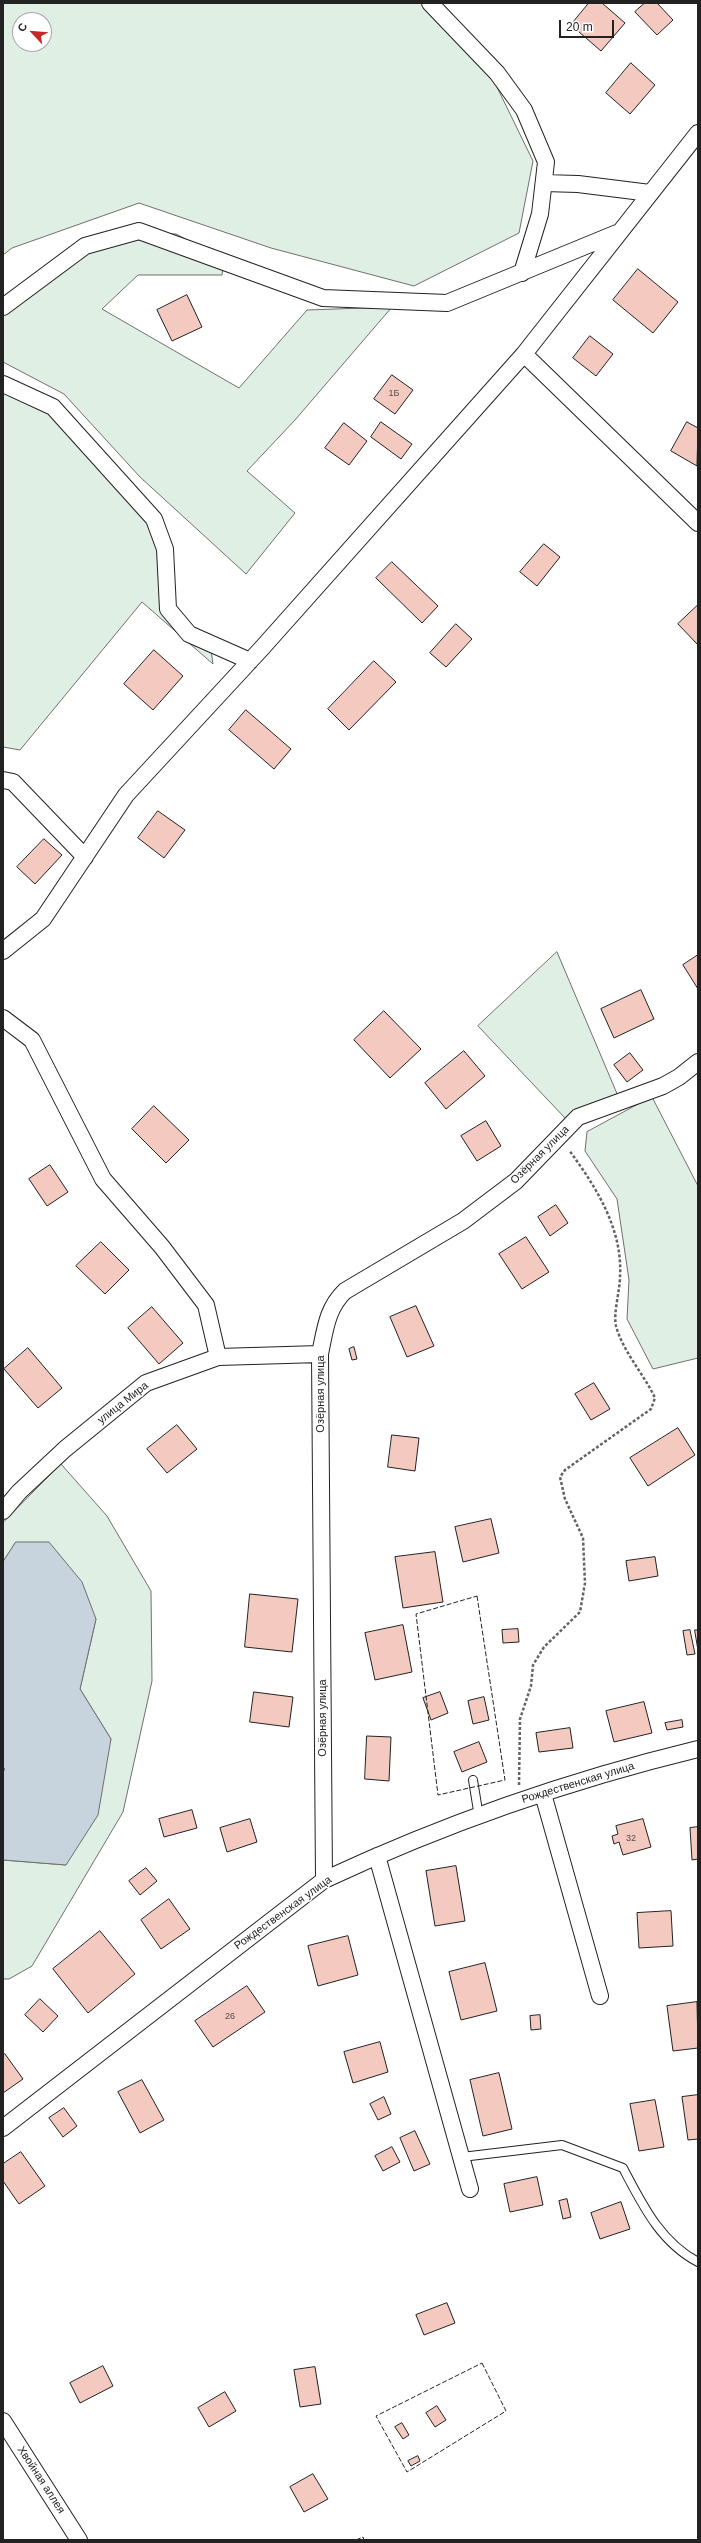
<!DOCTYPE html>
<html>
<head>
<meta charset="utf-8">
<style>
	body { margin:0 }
	#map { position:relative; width:701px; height:2543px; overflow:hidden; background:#fff; font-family:Arial,sans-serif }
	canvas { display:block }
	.frame { position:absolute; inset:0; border:4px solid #222; pointer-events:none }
	.north { position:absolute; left:12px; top:12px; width:40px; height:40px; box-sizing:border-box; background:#fff; border:1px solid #a7a7a7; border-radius:50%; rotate:296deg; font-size:11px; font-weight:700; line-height:16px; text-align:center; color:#222 }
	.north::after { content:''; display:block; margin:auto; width:14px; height:18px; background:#c62828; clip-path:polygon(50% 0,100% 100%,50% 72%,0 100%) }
	.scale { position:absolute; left:559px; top:20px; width:55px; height:18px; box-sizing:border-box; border:2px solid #222; border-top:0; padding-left:5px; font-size:12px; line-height:14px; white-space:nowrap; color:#222; -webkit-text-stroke:3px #fff; paint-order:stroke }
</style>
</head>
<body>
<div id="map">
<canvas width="701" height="2543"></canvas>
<div class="frame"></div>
<div class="north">С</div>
<div class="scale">20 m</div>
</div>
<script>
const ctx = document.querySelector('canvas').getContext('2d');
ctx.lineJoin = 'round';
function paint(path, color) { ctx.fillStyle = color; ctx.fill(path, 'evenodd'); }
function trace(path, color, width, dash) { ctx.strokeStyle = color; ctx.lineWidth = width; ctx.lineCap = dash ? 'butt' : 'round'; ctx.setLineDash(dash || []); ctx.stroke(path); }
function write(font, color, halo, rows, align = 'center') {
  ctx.font = font + ' Arial,sans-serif'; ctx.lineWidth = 3; ctx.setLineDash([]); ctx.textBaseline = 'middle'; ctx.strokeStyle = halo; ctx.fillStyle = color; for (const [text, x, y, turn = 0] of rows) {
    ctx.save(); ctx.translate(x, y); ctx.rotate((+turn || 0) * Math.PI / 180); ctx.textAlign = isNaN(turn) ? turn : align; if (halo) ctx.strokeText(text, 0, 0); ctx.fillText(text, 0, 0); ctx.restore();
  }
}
const green = new Path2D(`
	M 3,3 L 424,3 L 495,83 L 533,161 L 519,233 L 414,286 L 271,248 L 139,203 L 12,248 L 3,255 ZM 20,20 L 44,20 L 44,44 L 20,44 Z
	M 116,233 L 176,234 L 224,259 L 222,275 L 138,275 L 102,309 L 239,388 L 307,310 L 392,307 L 295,420 L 247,471 L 295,513 L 246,574 L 140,477 L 64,394 L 3,362 L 3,302 Z
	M 3,384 L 56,409 L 157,513 L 173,612 L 210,643 L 213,664 L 142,602 L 20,750 L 3,747 Z
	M 557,952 L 618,1096 L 565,1118 L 478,1026 Z
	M 652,1097 L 698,1186 L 698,1358 L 653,1369 L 627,1319 L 629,1280 L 617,1199 L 585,1151 L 587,1132 Z
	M 61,1464 L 107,1516 L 151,1591 L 152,1681 L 123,1812 L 32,1966 L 9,1979 L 3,1979 L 3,1860 L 66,1865 L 111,1739 L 80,1689 L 96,1619 L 16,1542 L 3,1562 L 3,1523 Z`);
paint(green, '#e0efe3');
trace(green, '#6f6f6f', 1);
const water = new Path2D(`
	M 16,1542 L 49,1542 L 82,1582 L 96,1619 L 80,1689 L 111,1739 L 98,1815 L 66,1865 L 3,1860 L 3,1772 L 5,1769 L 3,1767 L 3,1562 Z`);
paint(water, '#c7d3dd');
trace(water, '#6f6f6f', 1);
const building = new Path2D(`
	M 589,3 L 602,3 L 625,23 L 601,51 L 571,25 Z
	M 645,3 L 657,3 L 673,20 L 657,35 L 635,12 Z
	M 631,63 L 655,85 L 630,114 L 606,93 Z
	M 638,269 L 678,302 L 653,333 L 613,300 Z
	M 187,295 L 202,327 L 172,341 L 157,310 Z
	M 590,336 L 613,354 L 596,376 L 573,358 Z
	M 392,375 L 413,390 L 395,414 L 374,399 Z
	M 381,422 L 412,444 L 401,459 L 371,437 Z
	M 687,422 L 698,428 L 697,466 L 671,451 Z
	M 344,423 L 367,441 L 349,465 L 325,448 Z
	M 544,544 L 560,557 L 537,586 L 520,572 Z
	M 392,562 L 438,606 L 422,623 L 376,578 Z
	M 698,605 L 698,645 L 678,624 Z
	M 456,624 L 472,639 L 446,667 L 430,653 Z
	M 154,650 L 183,676 L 153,710 L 124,684 Z
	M 374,661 L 396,682 L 349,730 L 328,709 Z
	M 246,710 L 291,749 L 274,769 L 229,730 Z
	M 158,811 L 185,830 L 164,858 L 138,838 Z
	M 44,839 L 62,855 L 35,884 L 17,867 Z
	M 698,955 L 698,989 L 683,965 Z
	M 641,990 L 654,1019 L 614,1038 L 601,1009 Z
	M 384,1011 L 421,1049 L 390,1078 L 354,1040 Z
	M 464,1051 L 485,1076 L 446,1109 L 425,1083 Z
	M 630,1053 L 643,1070 L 627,1082 L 614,1065 Z
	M 154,1106 L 189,1140 L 166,1163 L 132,1129 Z
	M 486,1121 L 501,1146 L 477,1161 L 461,1136 Z
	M 50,1165 L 68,1192 L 47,1206 L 29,1179 Z
	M 556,1205 L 568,1223 L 550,1236 L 538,1217 Z
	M 526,1237 L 549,1272 L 522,1289 L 499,1254 Z
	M 101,1242 L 129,1270 L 105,1294 L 76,1266 Z
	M 416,1306 L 434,1346 L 407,1357 L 390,1317 Z
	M 152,1307 L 183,1343 L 159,1364 L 128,1328 Z
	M 354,1347 L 357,1359 L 352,1360 L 349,1349 Z
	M 28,1348 L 62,1388 L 38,1408 L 4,1369 Z
	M 594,1383 L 610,1409 L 591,1420 L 575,1394 Z
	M 177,1425 L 197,1449 L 167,1473 L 147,1449 Z
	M 678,1428 L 695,1455 L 648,1486 L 630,1458 Z
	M 392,1435 L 419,1438 L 415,1471 L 388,1467 Z
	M 491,1519 L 499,1553 L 463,1562 L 455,1527 Z
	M 435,1552 L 443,1602 L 403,1608 L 395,1557 Z
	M 655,1557 L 658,1576 L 629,1581 L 626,1561 Z
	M 250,1594 L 298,1599 L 292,1652 L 245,1647 Z
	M 403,1625 L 412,1672 L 375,1680 L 365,1633 Z
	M 518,1629 L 519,1642 L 503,1643 L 502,1630 Z
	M 690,1630 L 695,1654 L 687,1655 L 683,1631 Z
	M 695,1630 L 698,1630 L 698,1650 Z
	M 254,1692 L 293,1697 L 289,1727 L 250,1722 Z
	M 440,1692 L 448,1713 L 431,1720 L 423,1698 Z
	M 484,1697 L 489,1720 L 473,1724 L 468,1701 Z
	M 644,1702 L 652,1733 L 614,1742 L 606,1711 Z
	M 682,1720 L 683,1727 L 667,1730 L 665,1723 Z
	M 570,1728 L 573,1748 L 539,1752 L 536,1733 Z
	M 367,1736 L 391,1737 L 389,1781 L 365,1779 Z
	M 479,1742 L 487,1762 L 462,1772 L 454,1752 Z
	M 192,1810 L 197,1828 L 164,1837 L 159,1819 Z
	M 250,1819 L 257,1842 L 227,1852 L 220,1828 Z
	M 643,1819 L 651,1847 L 623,1855 L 619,1842 L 614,1844 L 612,1836 L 618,1834 L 616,1826 Z
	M 698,1827 L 698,1859 L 692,1860 L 690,1828 Z
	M 456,1866 L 465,1921 L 435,1926 L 426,1871 Z
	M 146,1868 L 157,1881 L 140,1895 L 129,1881 Z
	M 169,1899 L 190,1929 L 161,1949 L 141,1920 Z
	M 671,1911 L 673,1946 L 639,1948 L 637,1913 Z
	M 100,1931 L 135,1974 L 88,2013 L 53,1969 Z
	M 348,1936 L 358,1975 L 318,1986 L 308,1946 Z
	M 485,1963 L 497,2011 L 461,2020 L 449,1972 Z
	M 247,1986 L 265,2012 L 213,2047 L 195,2021 Z
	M 40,1999 L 58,2016 L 43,2032 L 25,2015 Z
	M 697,2002 L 698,2048 L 673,2051 L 667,2006 Z
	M 540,2015 L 541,2029 L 531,2030 L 530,2016 Z
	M 380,2042 L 388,2072 L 353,2083 L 344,2052 Z
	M 5,2054 L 23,2079 L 3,2093 L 3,2055 Z
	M 499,2073 L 512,2129 L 483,2136 L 470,2080 Z
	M 142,2080 L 164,2120 L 140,2133 L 118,2092 Z
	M 698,2095 L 698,2139 L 688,2140 L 682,2097 Z
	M 384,2097 L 391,2114 L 378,2120 L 370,2104 Z
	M 655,2100 L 664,2147 L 639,2151 L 630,2104 Z
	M 64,2108 L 77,2126 L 63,2137 L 49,2118 Z
	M 415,2131 L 430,2164 L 414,2171 L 400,2138 Z
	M 392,2147 L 400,2162 L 383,2171 L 375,2156 Z
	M 21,2152 L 45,2186 L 19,2204 L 3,2181 L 3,2164 Z
	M 537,2177 L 543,2205 L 510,2212 L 504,2184 Z
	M 567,2199 L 571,2217 L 563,2219 L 559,2201 Z
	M 621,2202 L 630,2229 L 600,2239 L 591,2213 Z
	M 447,2303 L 455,2323 L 424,2335 L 416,2315 Z
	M 103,2366 L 113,2386 L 80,2403 L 70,2383 Z
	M 315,2367 L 321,2404 L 300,2407 L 294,2370 Z
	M 225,2392 L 236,2411 L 209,2427 L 198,2408 Z
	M 437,2406 L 446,2420 L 435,2427 L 426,2413 Z
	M 402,2423 L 409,2435 L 403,2439 L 395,2427 Z
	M 418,2456 L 420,2461 L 411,2466 L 408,2461 Z
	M 313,2474 L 328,2499 L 304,2512 L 290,2487 Z`);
paint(building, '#f3c9c0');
trace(building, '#222', 1);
const service = new Path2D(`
	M 473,1780 L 479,1817
	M 462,2157 L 562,2145 L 623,2168 C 642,2204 660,2242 698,2262`);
const minor = new Path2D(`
	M 430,3 L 497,73 L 524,110 L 546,162 L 540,214 L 522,273
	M 544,183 L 578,184 L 650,193
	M 3,307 L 85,246 L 139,231 L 323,298 L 447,303 L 617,233
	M 524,354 L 698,523
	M 3,384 L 53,407 L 154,519 L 165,549 L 168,609 L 189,634 L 250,661
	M 3,780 L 13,782 L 85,857
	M 3,951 L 43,919 L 126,795 L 262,648 L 524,354 L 698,133
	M 3,1018 L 32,1040 L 103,1179 L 162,1247 L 206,1305 L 218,1357
	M 3,1511 L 19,1492 L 65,1449 L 146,1383 L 218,1357 L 320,1354
	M 543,1794 L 600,1996
	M 377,1856 L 470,2189
	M 324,1880 L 320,1354 C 325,1330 327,1308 345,1291 L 463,1221 L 516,1181 L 578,1117 L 663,1086 L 679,1077 L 698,1062
	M 3,2128 L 324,1880 C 444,1824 570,1780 698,1749
	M 3,2421 L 79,2540`);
trace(service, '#222', 10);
trace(minor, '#222', 18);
trace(new Path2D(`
	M 519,1785 L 520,1719 L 531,1686 L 533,1665 L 544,1647 L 580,1612 L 585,1583 L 583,1538 L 565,1499 L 560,1477 L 565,1470 L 651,1409 L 655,1398 C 644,1374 623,1352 616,1326 C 613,1314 620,1290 620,1277 C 623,1229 596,1187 569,1150`), '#646464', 2.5, [3, 2]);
trace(service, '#fff', 8);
trace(minor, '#fff', 16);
trace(new Path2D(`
	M 477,1596 L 505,1780 L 438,1795 L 416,1614 Z
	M 482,2363 L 506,2411 L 407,2472 L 376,2416 Z
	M 356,2540 L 363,2537 L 364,2540`), '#222', 1, [5, 2]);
write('9px', '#564c4a', null, [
	["1Б",394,394],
	["32",631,1839],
	["26",230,2017]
]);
write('11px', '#222', '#fff', [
	["Озёрная улица",540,1155,-45],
	["Озёрная улица",321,1394,-90],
	["улица Мира",123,1403,-38],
	["Озёрная улица",323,1718,-90],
	["Рождественская улица",578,1783,-17],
	["Рождественская улица",283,1913,-36],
	["Хвойная аллея",41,2480,57]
]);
</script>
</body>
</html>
